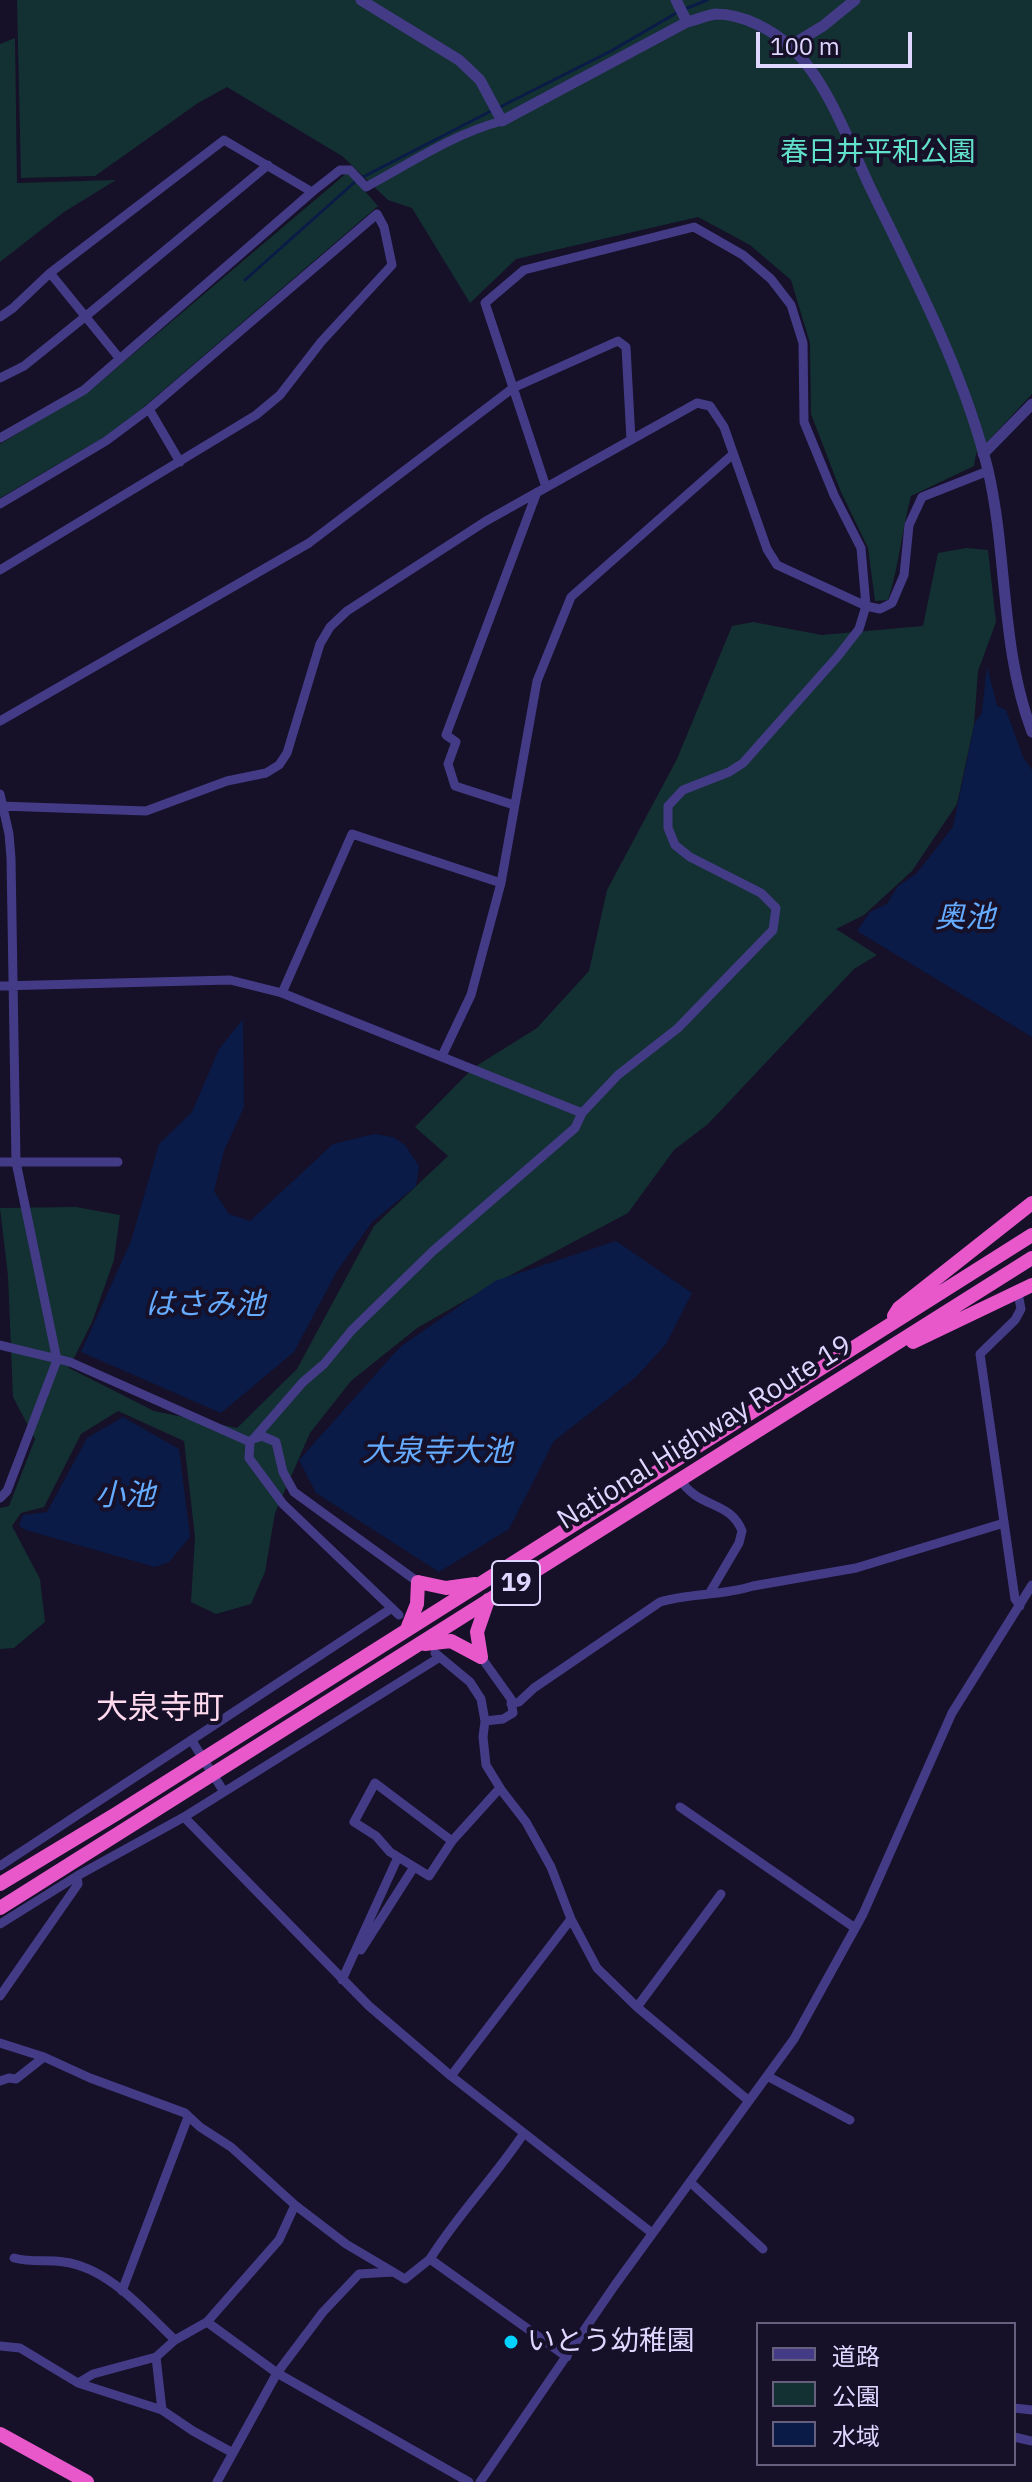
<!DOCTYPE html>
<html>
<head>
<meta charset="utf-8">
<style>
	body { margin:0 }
	#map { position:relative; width:1032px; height:2482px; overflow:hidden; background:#161028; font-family:"IBM Plex Sans","Noto Sans JP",sans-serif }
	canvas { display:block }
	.legend { position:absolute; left:756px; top:2322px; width:260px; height:144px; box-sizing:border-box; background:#161028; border:2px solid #66607e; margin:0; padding:10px 14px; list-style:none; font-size:24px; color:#dfd7ff }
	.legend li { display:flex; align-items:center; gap:16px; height:40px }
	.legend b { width:40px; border:2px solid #66607e }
	.scale { position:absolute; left:756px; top:32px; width:156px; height:36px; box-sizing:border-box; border:4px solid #dfd7ff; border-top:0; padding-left:10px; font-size:24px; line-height:28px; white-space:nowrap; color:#dfd7ff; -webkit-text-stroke:6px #161028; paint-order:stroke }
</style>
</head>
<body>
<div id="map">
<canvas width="1032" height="2482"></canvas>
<ul class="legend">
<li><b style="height:10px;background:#443b87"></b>道路</li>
<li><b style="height:22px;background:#133132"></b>公園</li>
<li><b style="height:22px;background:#0a1b47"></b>水域</li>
</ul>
<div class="scale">100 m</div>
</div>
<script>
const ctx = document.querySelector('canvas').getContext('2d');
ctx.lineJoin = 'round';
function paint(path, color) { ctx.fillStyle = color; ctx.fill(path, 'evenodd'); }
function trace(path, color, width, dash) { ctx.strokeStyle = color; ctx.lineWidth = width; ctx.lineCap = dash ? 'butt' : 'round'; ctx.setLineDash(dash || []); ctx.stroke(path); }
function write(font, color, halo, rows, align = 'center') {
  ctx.font = font + ' "IBM Plex Sans","Noto Sans JP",sans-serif'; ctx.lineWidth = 8; ctx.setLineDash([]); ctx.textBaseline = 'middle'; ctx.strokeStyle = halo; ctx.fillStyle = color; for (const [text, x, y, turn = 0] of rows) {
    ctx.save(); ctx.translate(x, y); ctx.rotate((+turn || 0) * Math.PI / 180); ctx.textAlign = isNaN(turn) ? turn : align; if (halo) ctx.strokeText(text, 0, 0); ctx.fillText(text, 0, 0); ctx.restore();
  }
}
paint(new Path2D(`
	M 17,0 L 1032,0 L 1032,394 L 976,454 L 974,466 L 911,496 C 902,530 899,566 888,600 L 875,601 L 868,548 L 841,492 L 811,414 L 810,343 L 791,280 L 750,245 L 698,217 L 516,259 L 470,303 L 412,208 L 388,200 L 342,156 L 227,87 L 198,103 L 95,176 L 21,178 Z
	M 15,38 L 17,183 L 116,180 L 64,212 L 0,262 L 0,44 Z
	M 348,172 L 378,206 L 139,411 L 106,436 L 0,498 L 0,444 L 93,388 Z
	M 966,548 L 988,550 L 996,622 L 978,671 L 974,725 L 957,804 L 912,871 L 864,915 L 836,929 L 877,955 L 854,969 L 708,1124 L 674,1150 L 628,1213 L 492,1285 L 417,1328 L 351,1381 L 310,1433 L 275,1513 L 265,1572 L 251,1604 L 216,1614 L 191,1602 L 195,1537 L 184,1441 L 118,1411 L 81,1434 L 44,1507 L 21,1513 L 12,1526 L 40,1579 L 45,1622 L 14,1648 L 0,1649 L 0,1508 L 9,1506 L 35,1439 L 13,1397 L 8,1276 L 0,1208 L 76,1207 L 120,1215 L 114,1260 L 92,1322 L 69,1368 L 154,1411 L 237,1428 L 297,1369 L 374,1226 L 448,1156 L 415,1127 L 473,1068 L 537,1028 L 589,971 L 607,890 L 677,759 L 732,626 L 753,622 L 822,635 L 923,626 L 938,553 Z`), '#133132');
paint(new Path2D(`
	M 987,666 L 997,706 L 1006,710 L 1023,757 L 1032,770 L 1032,1037 L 857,931 L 870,912 L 887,904 L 898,886 L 916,874 L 953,827 L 975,722 L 982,713 Z
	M 243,1019 L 244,1107 L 224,1151 L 214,1191 L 229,1214 L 250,1221 L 333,1144 L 374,1134 L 393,1137 L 405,1145 L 419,1166 L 416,1186 L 372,1222 L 337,1271 L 294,1352 L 221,1413 L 81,1352 L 131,1241 L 159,1144 L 192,1112 L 219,1049 Z
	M 616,1241 L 692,1293 L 666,1344 L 636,1377 L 554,1441 L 509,1529 L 439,1572 L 316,1493 L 299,1460 L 400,1347 L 495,1281 Z
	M 123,1417 L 179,1449 L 190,1537 L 169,1562 L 155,1567 L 26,1530 L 19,1526 L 23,1515 L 47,1512 L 87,1438 Z`), '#0a1b47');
trace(new Path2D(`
	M 685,9 L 707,0
	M 498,108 L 611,51 L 678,12
	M 363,177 L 491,111
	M 245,280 L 356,181`), '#0a1b47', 3);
trace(new Path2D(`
	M 312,192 L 340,170 L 350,170 L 366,187 C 409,164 455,133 502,121
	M 50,273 L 120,359
	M 0,317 L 13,308 L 50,273 L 224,140 L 312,192 L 84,390 L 0,438
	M 0,378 L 24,366 L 86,316 L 268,165
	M 149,409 L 180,462
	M 546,487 L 485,303 L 524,270 L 694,227 L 743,255 L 771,279 L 791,305 L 803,343 L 804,422 L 834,495 L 861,548 L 866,606 L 880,609 L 892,603 L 904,575 L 909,525 L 922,497 L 988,471
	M 0,504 L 106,441 L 149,409 L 377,214 L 384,227 L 392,265 L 321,342 L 280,395 L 256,415 L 0,570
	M 0,721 L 309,543 L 513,388 L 618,341 L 626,347 L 631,440
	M 0,794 L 9,834 L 11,858 L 16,1162 L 57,1360 L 7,1491 L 0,1498
	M 514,805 L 455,786 L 448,764 L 456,742 L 446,735 L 537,492
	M 0,806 L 146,811 L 227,781 L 266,773 L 279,765 L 287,753 L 320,644 L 330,627 L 347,611 L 486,521 L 697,403 L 710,406 L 724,427 L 767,549 L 777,565 L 866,606 L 859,629 L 838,656 L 743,763 L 729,772 L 683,790 L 668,806 L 668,828 L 675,845 L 690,857 L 761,893 L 776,908 L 773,930 L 678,1028 L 618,1075 L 582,1113 L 575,1128 L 433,1251 L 352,1330 L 324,1364 L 303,1382 L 256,1436
	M 0,986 L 230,980 L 282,993 L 582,1113
	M 282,993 L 352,834 L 501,883
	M 442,1056 L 471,995 L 501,883 L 537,681 L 571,597 L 732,455
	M 0,1162 L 118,1162
	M 1018,1293 L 1021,1309 L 1015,1320 L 980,1354 L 1015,1599 L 1020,1606
	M 0,1345 L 70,1362 L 250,1442
	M 253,1439 L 262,1436 L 276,1442 L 283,1472 L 294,1492 L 418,1582
	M 250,1442 L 249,1458 L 283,1504 L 399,1615
	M 680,1479 C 698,1509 730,1500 742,1531 L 739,1543 L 709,1594
	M 435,1653 L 470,1682 L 481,1699 L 485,1721 L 483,1737 L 486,1765 L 502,1791 L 526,1822 L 551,1867 L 571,1919 L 597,1968 L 637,2007 L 749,2101
	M 481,1657 L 511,1699 L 513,1713 L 503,1719 L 485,1721
	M 511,1704 L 519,1702 L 534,1688 L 660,1602 C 690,1593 722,1596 753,1586 L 856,1568 L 1004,1523
	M 192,1741 L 224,1792
	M 680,1807 L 855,1928
	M 184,1817 L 369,2006 L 451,2076 L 652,2233
	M 452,1841 L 375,1783 L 354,1822 L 376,1836 L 390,1852 L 429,1876 L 452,1841 L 500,1788
	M 0,1866 L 392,1608
	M 0,1924 L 77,1876 L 184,1817 L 440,1657
	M 361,1950 L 414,1867
	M 342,1980 L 398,1857
	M 0,1996 L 78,1884 L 77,1876
	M 637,2007 L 721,1894
	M 0,2043 L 44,2057 L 90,2078 L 185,2113 L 200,2127 L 231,2147 L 295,2205 L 346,2244 L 405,2279 L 430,2259 L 567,2357
	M 451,2076 L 571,1919
	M 767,2076 L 850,2120
	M 0,2081 L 9,2078 L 16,2079 L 44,2057
	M 690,2182 L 763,2249
	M 14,2258 C 34,2263 46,2259 64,2262 C 109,2268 144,2311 175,2340
	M 430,2259 C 458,2214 495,2177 524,2133
	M 122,2291 L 188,2117
	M 207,2322 L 277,2373 L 469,2482
	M 0,2346 L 20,2348 L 78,2383 L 162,2410 L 193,2431 L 233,2453
	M 78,2383 L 93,2374 L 156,2357
	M 1014,2408 L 1032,2410
	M 162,2410 L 156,2357 L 175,2340 L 207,2322 L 279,2240 L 295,2205
	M 1014,2437 L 1032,2441
	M 217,2482 L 277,2373 L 323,2312 L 359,2274 L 393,2272
	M 480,2482 L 615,2285 L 794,2039 L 863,1914 L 952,1713 L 1032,1585`), '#443b87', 9);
trace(new Path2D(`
	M 361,0 L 459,60 L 480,80 L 502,121 L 687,22 C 696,20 707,15 716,14 C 743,14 773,30 792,48 C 827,81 849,142 869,185 C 914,278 963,369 988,470 C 1008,557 1000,647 1032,732
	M 676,0 L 687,22
	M 790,46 L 823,26 L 855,0
	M 983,454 L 1032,404`), '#443b87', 11);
trace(new Path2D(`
	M 894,1316 L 899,1308 L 1032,1203
	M 913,1342 L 1032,1285
	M 407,1629 L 417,1604 L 418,1582 L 446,1588 L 475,1584
	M 425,1644 L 451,1641 L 481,1657
	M 481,1657 L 477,1632 L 488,1600
	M 0,1884 L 116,1814 L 1032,1235
	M 0,1908 L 1032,1258
	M 0,2434 L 87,2482`), '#e858cb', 14);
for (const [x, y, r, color] of [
	[511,2342,8,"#03d1ff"]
]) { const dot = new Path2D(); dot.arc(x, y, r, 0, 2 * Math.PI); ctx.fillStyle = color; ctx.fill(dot); trace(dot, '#161028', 3); }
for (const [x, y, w] of [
	[516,1583,48]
]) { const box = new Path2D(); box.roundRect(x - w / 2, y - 22, w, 44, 6); ctx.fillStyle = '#161028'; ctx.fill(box); trace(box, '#dfd7ff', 2); }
write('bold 26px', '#dfd7ff', null, [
	["19",516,1583]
]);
write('28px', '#61e1cb', '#161028', [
	["春日井平和公園",878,153]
]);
write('28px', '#dfd7ff', '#161028', [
	["National Highway Route 19",705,1433,-32]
]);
write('28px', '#dfd7ff', '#161028', [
	["いとう幼稚園",527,2342]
], 'left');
write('italic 30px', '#65abff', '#161028', [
	["奥池",965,918],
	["はさみ池",205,1305],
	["大泉寺大池",437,1452],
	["小池",125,1496]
]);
write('32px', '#ffd9ee', '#161028', [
	["大泉寺町",160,1709]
]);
</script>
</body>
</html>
